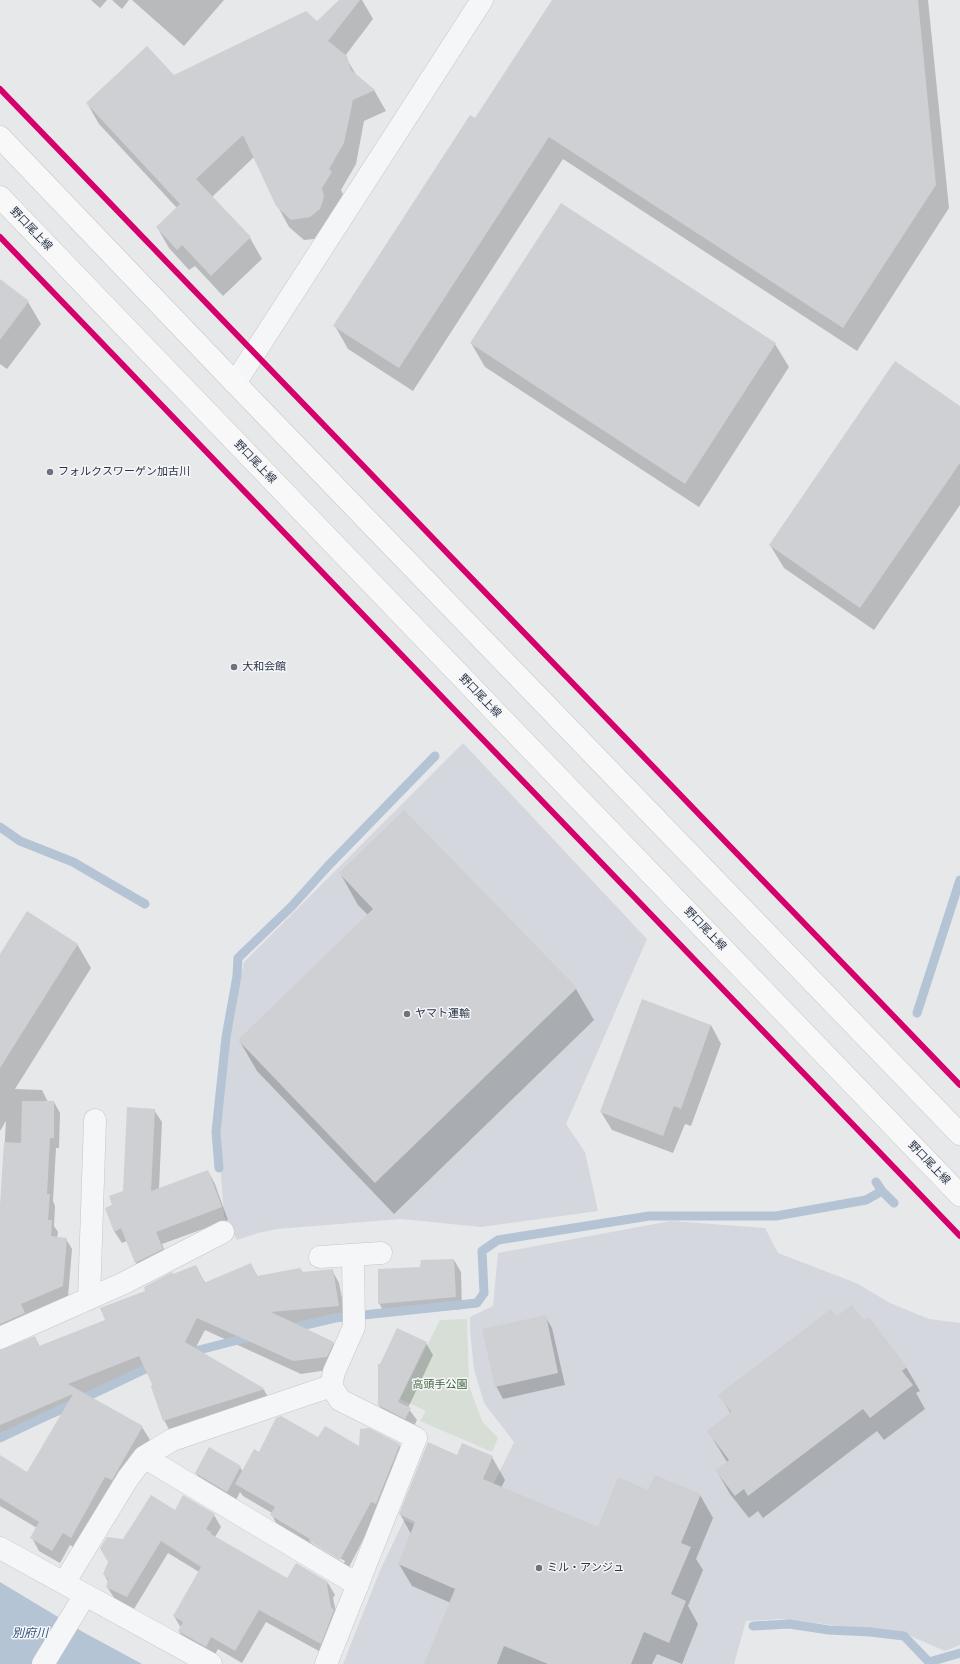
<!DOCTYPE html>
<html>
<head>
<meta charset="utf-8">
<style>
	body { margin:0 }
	canvas { display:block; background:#e6e8ea }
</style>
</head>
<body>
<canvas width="960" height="1664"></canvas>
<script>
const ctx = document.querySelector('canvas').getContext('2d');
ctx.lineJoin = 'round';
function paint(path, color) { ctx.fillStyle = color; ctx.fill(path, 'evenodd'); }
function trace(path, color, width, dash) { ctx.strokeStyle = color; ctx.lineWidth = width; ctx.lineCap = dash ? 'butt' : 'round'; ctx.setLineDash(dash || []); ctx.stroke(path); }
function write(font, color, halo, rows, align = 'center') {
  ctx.font = font + ' "Noto Sans","Noto Sans JP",sans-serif'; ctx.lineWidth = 3; ctx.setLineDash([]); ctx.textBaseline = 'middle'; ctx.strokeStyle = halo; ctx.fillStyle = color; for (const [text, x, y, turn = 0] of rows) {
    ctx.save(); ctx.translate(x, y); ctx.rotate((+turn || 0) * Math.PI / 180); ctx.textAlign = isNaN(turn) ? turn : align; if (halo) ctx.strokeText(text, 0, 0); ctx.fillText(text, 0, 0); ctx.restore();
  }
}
paint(new Path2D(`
	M 463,743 L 647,939 L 566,1124 L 585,1152 L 598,1211 L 481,1227 L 401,1219 L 277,1229 L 258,1233 L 237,1240 L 224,1216 L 218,1134 L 230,1031 L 244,962 Z
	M 671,1221 L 765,1228 L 778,1253 L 856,1283 L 890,1303 L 929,1319 L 960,1323 L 960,1645 L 945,1651 L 899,1631 L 840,1626 L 782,1619 L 746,1621 L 734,1664 L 343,1664 L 379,1573 L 404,1520 L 463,1546 L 514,1442 L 484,1403 L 474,1369 L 470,1331 L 470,1317 L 493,1306 L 498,1253 Z`), '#d4d7dd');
paint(new Path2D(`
	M 467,1319 L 469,1386 L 482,1421 L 498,1438 L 492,1452 L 420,1421 L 426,1411 L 400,1399 L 440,1320 Z`), '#d6ded6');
paint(new Path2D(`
	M 0,1582 L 83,1632 L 142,1664 L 0,1664 Z`), '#b4c4d5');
paint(new Path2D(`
	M 91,0 L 107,0 L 100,8 Z
	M 112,0 L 129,0 L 122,9 Z
	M 132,0 L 224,0 L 184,46 Z
	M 341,0 L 362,0 L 373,19 L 345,56 L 358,78 L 374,90 L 386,111 L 364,121 L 356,164 L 341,190 L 343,194 L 334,210 L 323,238 L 304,240 L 289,227 L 277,205 L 254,157 L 212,197 L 250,238 L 262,259 L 223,296 L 195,266 L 189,270 L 169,248 L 157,227 L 177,208 L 99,124 L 87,103 L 174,76 L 317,23 Z
	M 553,0 L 928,0 L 949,208 L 857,351 L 563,159 L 413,391 L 348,349 L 335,326 L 475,120 Z
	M 561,204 L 775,344 L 789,367 L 699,507 L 485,367 L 471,343 Z
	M 0,280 L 28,302 L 41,324 L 7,369 L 0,364 Z
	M 960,407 L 960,505 L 874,630 L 784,568 L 770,545 Z
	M 340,873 L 576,989 L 594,1020 L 394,1214 L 257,1071 L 239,1040 L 368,915 L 358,905 Z
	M 77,944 L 91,968 L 15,1089 L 42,1090 L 48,1102 L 54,1102 L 60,1113 L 59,1148 L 56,1148 L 53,1201 L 55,1206 L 54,1226 L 58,1232 L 57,1238 L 66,1239 L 72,1249 L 68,1297 L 0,1336 L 0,1225 L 6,1121 L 0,1131 L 0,956 Z
	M 711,1025 L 721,1044 L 691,1126 L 685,1124 L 673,1153 L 612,1130 L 601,1112 Z
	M 154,1110 L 162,1122 L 159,1189 L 208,1171 L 215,1184 L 228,1220 L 162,1244 L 169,1261 L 143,1275 L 136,1263 L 127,1241 L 122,1243 L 114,1231 L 113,1205 L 124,1191 Z
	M 454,1260 L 461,1272 L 462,1309 L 386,1316 L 379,1303 L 421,1268 Z
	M 251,1264 L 258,1277 L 332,1270 L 339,1283 L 346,1318 L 292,1324 L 333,1343 L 340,1356 L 334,1369 L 301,1374 L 205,1330 L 195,1349 L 264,1390 L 271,1402 L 171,1433 L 164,1420 L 153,1384 L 146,1368 L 83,1394 L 142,1427 L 150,1440 L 119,1493 L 78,1550 L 70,1545 L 60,1563 L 39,1551 L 32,1538 L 37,1528 L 0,1506 L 0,1456 L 28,1474 L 62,1414 L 0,1440 L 0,1369 L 35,1337 L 40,1347 L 106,1320 L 146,1292 L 173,1275 L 196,1266 L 205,1283 Z
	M 545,1316 L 552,1328 L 565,1385 L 503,1399 L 496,1386 Z
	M 837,1318 L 864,1322 L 906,1367 L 920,1391 L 916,1393 L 925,1409 L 884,1440 L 877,1431 L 763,1518 L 758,1511 L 749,1518 L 730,1494 L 716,1470 L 727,1462 L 708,1431 L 731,1414 L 720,1395 Z
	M 426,1343 L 433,1355 L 408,1408 L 417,1420 L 412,1430 L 386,1417 L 379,1405 Z
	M 319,1439 L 360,1448 L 399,1445 L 406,1457 L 347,1571 L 278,1527 L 272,1515 L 272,1513 L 243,1496 L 240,1492 L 234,1504 L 203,1485 L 196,1473 L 240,1467 L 243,1472 L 259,1453 ZM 311,1541 L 345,1561 L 344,1563 L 311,1543 Z
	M 458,1457 L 492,1457 L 505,1480 L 501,1488 L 598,1528 L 649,1491 L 700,1495 L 713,1518 L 696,1559 L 703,1570 L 688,1606 L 698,1624 L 682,1664 L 657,1654 L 652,1664 L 426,1664 L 451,1603 L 412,1586 L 399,1564 L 411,1534 L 400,1514 Z
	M 175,1511 L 214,1515 L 221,1527 L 215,1537 L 288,1580 L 328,1583 L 335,1595 L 333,1598 L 337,1616 L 328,1656 L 266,1622 L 242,1663 L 218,1649 L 213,1658 L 186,1644 L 179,1631 L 181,1628 L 174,1616 L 199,1572 L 168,1553 L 134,1609 L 115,1599 L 107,1587 L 108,1582 L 104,1574 L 124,1540 Z`), '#0003');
trace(new Path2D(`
	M 0,827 L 20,841 L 73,862 L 145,904
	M 917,1013 L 960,880
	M 219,1168 L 216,1132 L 226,1037 L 237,976 L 238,958 L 292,906 L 328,866 L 435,756
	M 876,1182 L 882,1191 L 894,1203
	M 288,1329 L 335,1318 L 477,1303 L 484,1293 L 482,1251 L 498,1240 L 649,1216 L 776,1216 L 866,1200 L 882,1191
	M 187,1353 L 254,1336
	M 0,1438 L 156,1364
	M 753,1626 L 789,1624 L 829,1630 L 870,1632 L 904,1636 L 929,1662 L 929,1664
	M 929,1662 L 960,1653`), '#b4c4d5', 9);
paint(new Path2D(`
	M 339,0 L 360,0 L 328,41 L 347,56 L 351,70 L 375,90 L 353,100 L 344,143 L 329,169 L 332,172 L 322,188 L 324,197 L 320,209 L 310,217 L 291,220 L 276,206 L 243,135 L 196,179 L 251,237 L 211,276 L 182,245 L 177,250 L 156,227 L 180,204 L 86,103 L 147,46 L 174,75 L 306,11 L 317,21 Z
	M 552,0 L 918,0 L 936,185 L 843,328 L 549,137 L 399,368 L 333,326 L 470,115 L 475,118 Z
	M 561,203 L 776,343 L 685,484 L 470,343 Z
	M 0,279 L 29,301 L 0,340 Z
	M 895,361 L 960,406 L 960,463 L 860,608 L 769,545 Z
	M 404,810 L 577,988 L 375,1183 L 238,1040 L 373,909 L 339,873 Z
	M 27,911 L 78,944 L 0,1068 L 0,954 Z
	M 642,999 L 711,1025 L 681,1109 L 674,1106 L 663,1136 L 600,1112 Z
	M 22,1101 L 54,1101 L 54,1138 L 50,1138 L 47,1194 L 50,1194 L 48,1220 L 52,1220 L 51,1236 L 67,1238 L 63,1286 L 21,1304 L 25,1313 L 0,1324 L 0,1205 L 4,1142 L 21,1143 Z
	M 127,1107 L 155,1109 L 151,1191 L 208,1170 L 222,1207 L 156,1232 L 163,1249 L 135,1263 L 121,1228 L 114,1232 L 105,1208 L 112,1205 L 109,1196 L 123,1191 Z
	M 454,1259 L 456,1297 L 378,1304 L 378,1269 L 420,1267 L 421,1260 Z
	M 251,1263 L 257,1276 L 300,1268 L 303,1272 L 333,1269 L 339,1306 L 271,1312 L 334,1342 L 327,1357 L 293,1361 L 197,1318 L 185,1342 L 265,1389 L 163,1421 L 151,1387 L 152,1384 L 139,1356 L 68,1384 L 143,1426 L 112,1480 L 105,1477 L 71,1538 L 63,1533 L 52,1551 L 30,1538 L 39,1522 L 0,1498 L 0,1455 L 27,1472 L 73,1394 L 0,1425 L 0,1350 L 35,1336 L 39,1346 L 105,1320 L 100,1308 L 145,1291 L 144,1287 L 172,1272 L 173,1274 L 196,1265 L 204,1283 Z
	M 852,1305 L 864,1320 L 869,1317 L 907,1367 L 902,1371 L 913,1385 L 870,1418 L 863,1409 L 748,1496 L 744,1489 L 735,1496 L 715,1470 L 729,1460 L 707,1431 L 731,1412 L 718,1395 L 831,1309 L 837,1316 Z
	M 546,1315 L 558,1373 L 495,1387 L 482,1329 Z
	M 397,1328 L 427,1342 L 398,1402 L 411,1408 L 405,1419 L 378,1405 L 378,1364 L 380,1364 Z
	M 281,1416 L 318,1437 L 325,1426 L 359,1446 L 360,1429 L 369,1428 L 400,1444 L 376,1504 L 371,1502 L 340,1560 L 309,1541 L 310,1539 L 270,1515 L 275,1507 L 235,1484 L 254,1449 L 259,1452 L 276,1418 Z
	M 428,1442 L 457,1455 L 462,1443 L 493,1456 L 483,1479 L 598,1527 L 618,1477 L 648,1490 L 655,1475 L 701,1494 L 681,1543 L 691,1547 L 671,1594 L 686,1601 L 669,1643 L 644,1632 L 631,1664 L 548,1664 L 504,1646 L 497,1664 L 424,1664 L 455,1589 L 398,1564 L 415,1522 L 399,1514 Z
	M 209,1447 L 241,1466 L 227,1492 L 195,1473 Z
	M 151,1495 L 175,1510 L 183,1495 L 215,1514 L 206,1529 L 211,1532 L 211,1534 L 287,1578 L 296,1563 L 328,1582 L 327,1585 L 331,1607 L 334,1610 L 321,1644 L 259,1610 L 235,1651 L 211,1637 L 206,1647 L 178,1631 L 183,1622 L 173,1616 L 201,1567 L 161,1541 L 127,1597 L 106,1587 L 108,1579 L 103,1574 L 108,1562 L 100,1548 L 107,1537 L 123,1539 Z`), '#ced0d3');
const minor = new Path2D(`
	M 235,383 L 482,0
	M 320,1257 L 381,1253
	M 89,1299 L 95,1120
	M 0,1338 L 122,1284 L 223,1232
	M 144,1457 L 358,1585
	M 0,1548 L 211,1664
	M 64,1583 L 128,1478 L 144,1457 L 172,1440 L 331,1386
	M 43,1664 L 85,1595
	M 326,1664 L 416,1438 L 340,1400 L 331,1386 L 334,1372 L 354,1327 L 353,1255`);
const secondary = new Path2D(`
	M 0,137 L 235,383 L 960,1134
	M 0,197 L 960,1195`);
trace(minor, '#c4c6c8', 23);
trace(secondary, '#c4c6c8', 23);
trace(minor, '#f5f6f7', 22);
trace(secondary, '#f8f8f8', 22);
trace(new Path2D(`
	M 0,89 L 960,1085
	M 0,237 L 960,1236`), '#d6006c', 6);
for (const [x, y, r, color] of [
	[50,472,4,"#6c737f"],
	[234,667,4,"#6c737f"],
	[407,1014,4,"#6c737f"],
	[539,1568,4,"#6c737f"]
]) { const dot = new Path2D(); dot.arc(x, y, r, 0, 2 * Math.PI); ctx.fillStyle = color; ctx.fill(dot); trace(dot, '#f4f6f9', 1.5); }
write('11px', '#2b3445', '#f4f6f9', [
	["野口尾上線",31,229,46],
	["野口尾上線",255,462,46],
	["野口尾上線",480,696,46],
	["野口尾上線",705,929,46],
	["野口尾上線",929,1163,46]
]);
write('11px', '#2b3445', '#f4f6f9', [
	["フォルクスワーゲン加古川",58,472],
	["大和会館",242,667],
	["ヤマト運輸",415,1014],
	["ミル・アンジュ",547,1568]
], 'left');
write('11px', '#3f6138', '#f4f6f9', [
	["高頭手公園",440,1385]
]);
write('italic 12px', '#34527a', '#f4f6f9', [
	["別府川",30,1634]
]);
</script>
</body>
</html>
